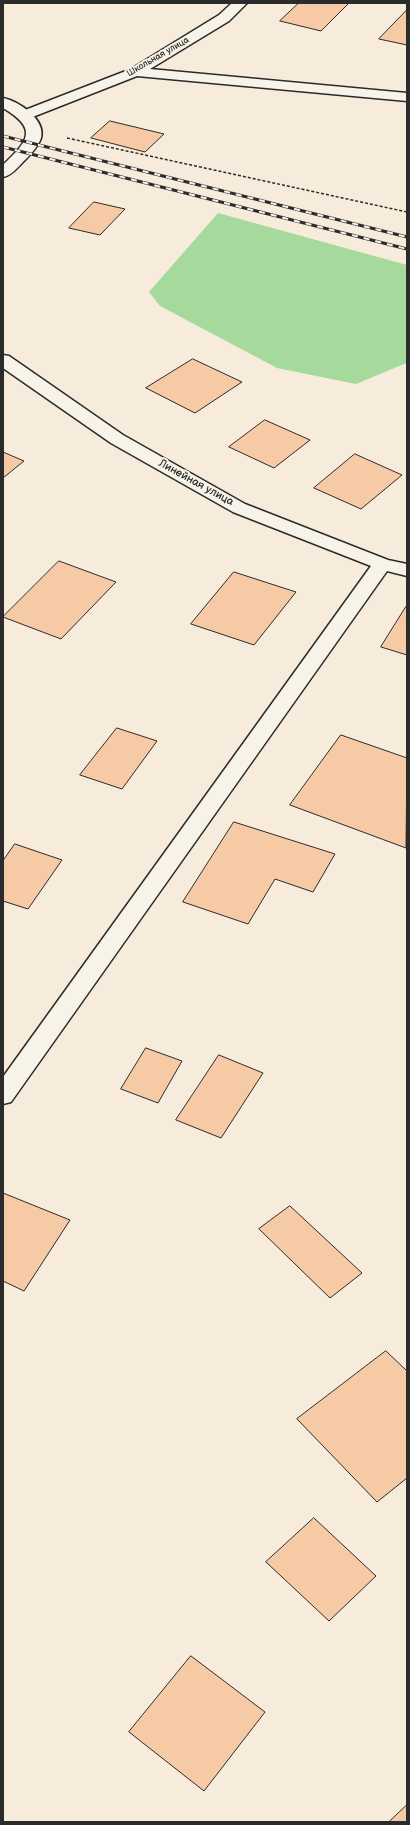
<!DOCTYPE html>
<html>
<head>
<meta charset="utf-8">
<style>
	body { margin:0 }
	#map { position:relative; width:410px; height:1825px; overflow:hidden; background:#f7ebdb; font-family:"Balsamiq Sans",sans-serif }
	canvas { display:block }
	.frame { position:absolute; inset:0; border:4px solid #2b2b2b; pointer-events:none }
</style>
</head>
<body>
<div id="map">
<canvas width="410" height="1825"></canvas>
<div class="frame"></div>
</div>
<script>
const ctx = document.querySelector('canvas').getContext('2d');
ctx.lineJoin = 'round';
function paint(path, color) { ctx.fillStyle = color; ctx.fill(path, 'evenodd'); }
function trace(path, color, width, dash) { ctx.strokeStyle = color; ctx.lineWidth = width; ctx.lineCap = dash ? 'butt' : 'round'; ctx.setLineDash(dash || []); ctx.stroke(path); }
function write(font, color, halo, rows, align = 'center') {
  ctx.font = font + ' "Balsamiq Sans",sans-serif'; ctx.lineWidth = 4; ctx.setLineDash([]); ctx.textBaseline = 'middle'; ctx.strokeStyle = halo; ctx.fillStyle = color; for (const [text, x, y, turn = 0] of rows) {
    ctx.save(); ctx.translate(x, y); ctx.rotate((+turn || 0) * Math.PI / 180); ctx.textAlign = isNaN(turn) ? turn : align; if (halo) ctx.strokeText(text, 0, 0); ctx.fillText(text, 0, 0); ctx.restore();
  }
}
paint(new Path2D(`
	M 218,213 L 407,265 L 407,364 L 404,364 L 356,384 L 277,368 L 160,306 L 149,292 Z`), '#a6da9c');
const building = new Path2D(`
	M 299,3 L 349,3 L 321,31 L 280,21 Z
	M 407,10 L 407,45 L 379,39 Z
	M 110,121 L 164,134 L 145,152 L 91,138 Z
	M 94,202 L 125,209 L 100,235 L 69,228 Z
	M 193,359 L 242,382 L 195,413 L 146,388 Z
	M 265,420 L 310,440 L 274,468 L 229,447 Z
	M 3,452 L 24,461 L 3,478 Z
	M 355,454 L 402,475 L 361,509 L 314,488 Z
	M 59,561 L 116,582 L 61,639 L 3,617 Z
	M 234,572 L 296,592 L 254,645 L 191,624 Z
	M 406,607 L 407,608 L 407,655 L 381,647 Z
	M 117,728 L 157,741 L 122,789 L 80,775 Z
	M 341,735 L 407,758 L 406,848 L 290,805 Z
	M 234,822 L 335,854 L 313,892 L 275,879 L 248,924 L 183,902 Z
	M 15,844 L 62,860 L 28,909 L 3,901 L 3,861 Z
	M 146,1048 L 182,1061 L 158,1103 L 121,1089 Z
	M 219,1055 L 263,1073 L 221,1138 L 176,1120 Z
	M 3,1193 L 70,1220 L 24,1291 L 3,1281 Z
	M 290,1206 L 362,1273 L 330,1298 L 259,1229 Z
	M 386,1351 L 407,1371 L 407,1478 L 377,1502 L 297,1419 Z
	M 314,1518 L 376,1576 L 329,1621 L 266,1562 Z
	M 191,1656 L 265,1712 L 204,1791 L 129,1732 Z
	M 407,1805 L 407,1822 L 389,1822 Z`);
paint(building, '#f7caa6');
trace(building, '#2b2b2b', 1);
const street = new Path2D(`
	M 232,3 L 247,3 L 229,21 L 150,69 L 407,93 L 407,101 L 137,76 L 30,118 L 20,118 L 18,115 L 20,112 L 131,69 L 219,15 Z
	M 3,355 L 9,356 L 123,435 L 245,504 L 388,560 L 407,564 L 407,576 L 387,571 L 11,1102 L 3,1104 L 3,1077 L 371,566 L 233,512 L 111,443 L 3,368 Z`);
const secondary = new Path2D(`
	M 3,98 C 18,101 46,119 41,138 C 38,147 29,156 22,163 C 17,168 11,176 3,177 L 3,165 C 28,141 39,129 3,108 Z`);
trace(street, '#2b2b2b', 3);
trace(secondary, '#2b2b2b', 3);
trace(new Path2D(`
	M 67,138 L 407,212`), '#2b2b2b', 1.5, [3, 2]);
paint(street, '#f7f3e8');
paint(secondary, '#f7f3e8');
const rail = new Path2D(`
	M 3,136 L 407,237
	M 3,147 L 407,249`);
trace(rail, '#2b2b2b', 3);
trace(rail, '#f7f3e8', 2, [6]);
write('9px', '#2b2b2b', '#f7f3e8', [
	["Школьная улица",158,57,-30]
]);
write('11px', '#2b2b2b', '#f7f3e8', [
	["Линейная улица",196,483,29]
]);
</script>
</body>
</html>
